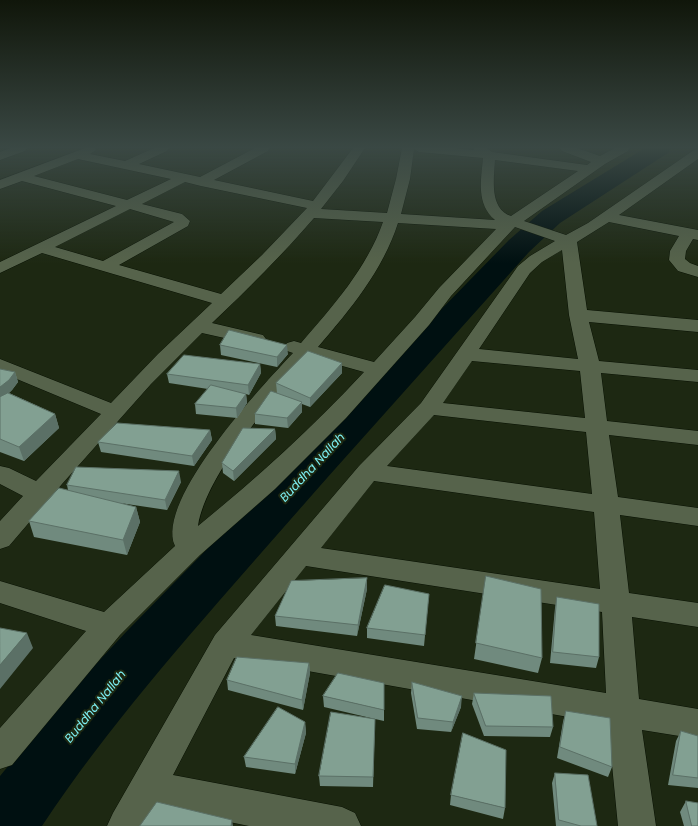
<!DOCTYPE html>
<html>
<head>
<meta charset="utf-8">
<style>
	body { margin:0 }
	canvas { display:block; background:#1d2812 }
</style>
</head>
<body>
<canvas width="698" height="826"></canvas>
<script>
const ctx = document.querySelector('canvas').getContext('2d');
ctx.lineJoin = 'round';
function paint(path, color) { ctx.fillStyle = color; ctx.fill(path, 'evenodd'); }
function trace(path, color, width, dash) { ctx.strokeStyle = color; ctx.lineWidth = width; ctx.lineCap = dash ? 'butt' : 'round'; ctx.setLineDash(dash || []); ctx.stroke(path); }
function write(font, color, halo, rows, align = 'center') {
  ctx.font = font + ' Poppins,sans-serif'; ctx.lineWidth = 4; ctx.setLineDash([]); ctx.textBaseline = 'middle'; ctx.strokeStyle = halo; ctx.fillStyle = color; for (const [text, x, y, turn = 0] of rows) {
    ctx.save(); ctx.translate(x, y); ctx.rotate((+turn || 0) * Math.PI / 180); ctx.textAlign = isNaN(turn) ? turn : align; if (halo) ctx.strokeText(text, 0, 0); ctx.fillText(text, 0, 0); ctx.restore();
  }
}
paint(new Path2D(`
	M 645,148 L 671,148 L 668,153 L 560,223 L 529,252 C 440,352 350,451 262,552 C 185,640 107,728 42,826 L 0,826 L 0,776 L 65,697 L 127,631 L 509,240 L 542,211 Z`), '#001011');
const minor = new Path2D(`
	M 10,148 L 27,148 L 25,151 L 0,160 L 0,152 Z
	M 85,148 L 95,148 L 96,150 L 90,154 L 125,161 L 154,148 L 169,148 L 167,151 L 139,164 L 200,177 L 255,148 L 270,148 L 268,151 L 214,180 L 313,201 L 353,148 L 365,148 L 343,181 L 321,209 L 387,213 L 396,179 L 402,148 L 454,148 L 474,150 L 473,148 L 487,148 L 492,152 L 587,165 L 591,162 L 562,151 L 560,148 L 577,148 L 600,156 L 615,148 L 630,148 L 628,151 L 605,164 L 524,221 L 566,235 L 588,223 L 694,150 L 698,149 L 698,159 L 619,215 L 698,230 L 698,240 L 693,239 L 686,251 L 685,259 L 690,263 L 698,266 L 698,277 L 678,271 L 669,260 L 670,251 L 679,236 L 609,222 L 577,242 L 587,310 L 698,320 L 698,332 L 589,322 L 599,361 L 698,370 L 698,382 L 601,373 L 607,421 L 698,431 L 698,445 L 609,435 L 618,497 L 698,508 L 698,526 L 620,515 L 629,593 L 698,603 L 698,627 L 632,617 L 639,699 L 698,709 L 698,739 L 642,730 L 656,826 L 618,826 L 608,724 L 234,658 L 173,775 L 342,807 L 355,813 L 361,826 L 249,826 L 156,807 L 146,826 L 107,826 L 113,813 L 215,635 L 359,466 L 421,403 L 518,266 L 530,256 L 555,241 L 515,227 L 451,296 L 429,325 L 346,418 L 275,489 L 200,555 L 120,635 L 12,765 L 0,769 L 0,728 L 86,631 L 0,603 L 0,581 L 104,612 L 175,546 C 155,500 262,386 293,353 L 287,351 L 284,347 L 287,343 L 294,341 L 301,343 C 333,306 367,268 383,222 L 314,218 C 282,255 247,290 212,323 L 263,335 L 266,339 L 263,343 L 256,345 L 202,333 L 151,384 L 62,484 L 9,546 L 0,549 L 0,521 L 23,496 L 0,484 L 0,466 L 9,468 L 36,481 L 101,414 L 0,372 L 0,359 L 111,403 L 158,354 L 212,303 L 42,253 L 0,273 L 0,262 L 116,206 L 22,181 L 0,189 L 0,180 ZM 414,149 L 419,152 L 483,158 C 481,180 476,204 495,220 L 401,214 L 410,179 ZM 78,159 L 171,179 L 127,200 L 34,176 ZM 495,160 L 578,171 L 511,216 C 489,209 494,178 495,160 ZM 185,182 L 201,186 L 307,208 L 262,255 L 221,294 L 119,265 L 188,226 L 190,221 L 182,214 L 142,204 ZM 130,209 L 174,222 L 103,261 L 55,247 ZM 398,223 L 496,229 L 439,288 L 415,317 L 374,362 L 318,347 C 350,310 383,270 398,223 ZM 562,250 L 569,315 L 578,359 L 479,349 L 530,273 L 542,262 ZM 310,357 L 364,372 C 313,427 257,478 198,526 C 207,471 274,400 310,357 ZM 472,361 L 580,371 L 585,418 L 443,403 ZM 434,415 L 586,432 L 592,494 L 387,466 ZM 374,481 L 594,512 L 600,589 L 321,548 ZM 306,566 L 602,612 L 606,693 L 251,635 Z`);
trace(minor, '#071001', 1);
paint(minor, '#56634b');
paint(new Path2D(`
	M 220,345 L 288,354 L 277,367 L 221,355 Z
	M 342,363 L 342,373 L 310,407 L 302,404 L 302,412 L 288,428 L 255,424 L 255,414 L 277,393 L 276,383 Z
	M 260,364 L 261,373 L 249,395 L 246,394 L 247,403 L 237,418 L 196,414 L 195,404 L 208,389 L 169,383 L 167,374 Z
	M 0,369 L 15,372 L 18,382 L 12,390 L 9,393 L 55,414 L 59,428 L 24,461 L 0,452 Z
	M 275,429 L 276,439 L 234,481 L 223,473 L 222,463 Z
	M 210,430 L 212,440 L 194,466 L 101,452 L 98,442 Z
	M 181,482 L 167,510 L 120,503 L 136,507 L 140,522 L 127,555 L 34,537 L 29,521 L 68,490 L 67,485 Z
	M 486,576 L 542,658 L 538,673 L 474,659 Z
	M 367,578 L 367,589 L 357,636 L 276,626 L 275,616 Z
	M 429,594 L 424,646 L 367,638 L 367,628 Z
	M 557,597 L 599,657 L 596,668 L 550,663 L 555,608 Z
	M 309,663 L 310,673 L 303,710 L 228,690 L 227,680 Z
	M 412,682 L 461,707 L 451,732 L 417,729 L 411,693 Z
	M 474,693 L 553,727 L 550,737 L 484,736 L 472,704 Z
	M 323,696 L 384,710 L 384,721 L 375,719 L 373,787 L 320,786 L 319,776 L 375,719 L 324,707 Z
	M 566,711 L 612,767 L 608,777 L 557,758 L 563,722 Z
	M 305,722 L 306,733 L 295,774 L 246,767 L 244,757 Z
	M 681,731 L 698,736 L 698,788 L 668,785 L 676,741 Z
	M 555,773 L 597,826 L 556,826 L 552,783 Z
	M 451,795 L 505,808 L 503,819 L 450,805 Z
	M 686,801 L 698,826 L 684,826 L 680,812 Z`), '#708a7e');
paint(new Path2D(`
	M 287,345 L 288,354 L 277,367 L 277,357 Z
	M 342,363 L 342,373 L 310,407 L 310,398 Z
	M 260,364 L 261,373 L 249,395 L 248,385 Z
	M 15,372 L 18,382 L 12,390 L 0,400 L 0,387 Z
	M 246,394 L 247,403 L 237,418 L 236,408 Z
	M 302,402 L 302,412 L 288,428 L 287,418 Z
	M 55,414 L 59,428 L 24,461 L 19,447 Z
	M 275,429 L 276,439 L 234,481 L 233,471 Z
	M 210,430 L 212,440 L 194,466 L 192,456 Z
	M 179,471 L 181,482 L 167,510 L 165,500 Z
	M 136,507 L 140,522 L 127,555 L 123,540 Z
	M 367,578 L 367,589 L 357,636 L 358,625 Z
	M 27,633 L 33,648 L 0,689 L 0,665 Z
	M 309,663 L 310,673 L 303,710 L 302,700 Z
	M 462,696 L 461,707 L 451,732 L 453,722 Z
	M 305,722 L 306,733 L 295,774 L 295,764 Z
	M 232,820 L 233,826 L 231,826 Z`), '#5b7066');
const building = new Path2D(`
	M 229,330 L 287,345 L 277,357 L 220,345 Z
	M 308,351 L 342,363 L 310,398 L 276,383 Z
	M 184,355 L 260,364 L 248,385 L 167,374 Z
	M 0,369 L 15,372 L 9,380 L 0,387 Z
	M 211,385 L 246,394 L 236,408 L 195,404 Z
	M 271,391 L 302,402 L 287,418 L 255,414 Z
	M 8,393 L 55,414 L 19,447 L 0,439 L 0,397 Z
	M 117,423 L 210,430 L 192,456 L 98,442 Z
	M 243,428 L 275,429 L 233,471 L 222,463 Z
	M 76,467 L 179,471 L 165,500 L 67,485 Z
	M 59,488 L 136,507 L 123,540 L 29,521 Z
	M 486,576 L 541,589 L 542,658 L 476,643 Z
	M 367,578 L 358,625 L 275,616 L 291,581 Z
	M 385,585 L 429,594 L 425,635 L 367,628 Z
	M 557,597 L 599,604 L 599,657 L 553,652 Z
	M 0,628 L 27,633 L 0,665 Z
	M 237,657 L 309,663 L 302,700 L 227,680 Z
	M 338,673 L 384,683 L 384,710 L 323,696 Z
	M 412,682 L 462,696 L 453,722 L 418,718 Z
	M 474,693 L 551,696 L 553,727 L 486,726 Z
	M 278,707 L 305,722 L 295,764 L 244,757 Z
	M 566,711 L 610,718 L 612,767 L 560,747 Z
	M 331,712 L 375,719 L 373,777 L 319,776 Z
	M 681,731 L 698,736 L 698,778 L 673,775 Z
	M 463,733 L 506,750 L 505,808 L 451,795 Z
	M 555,773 L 588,775 L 597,826 L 581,826 L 559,820 Z
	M 686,801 L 698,803 L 698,826 L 692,826 Z
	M 157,802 L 232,820 L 231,826 L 140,826 Z`);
paint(building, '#82a092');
trace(building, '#5b7066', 1);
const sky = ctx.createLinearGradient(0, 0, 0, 263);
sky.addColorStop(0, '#10160a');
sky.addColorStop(0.56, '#3a4844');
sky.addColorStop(1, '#3a484400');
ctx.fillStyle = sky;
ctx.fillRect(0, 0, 698, 263);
write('italic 12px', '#7df1f4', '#1d2812', [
	["Buddha Nallah",313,468,-47],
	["Buddha Nallah",96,707,-51]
]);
</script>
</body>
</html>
